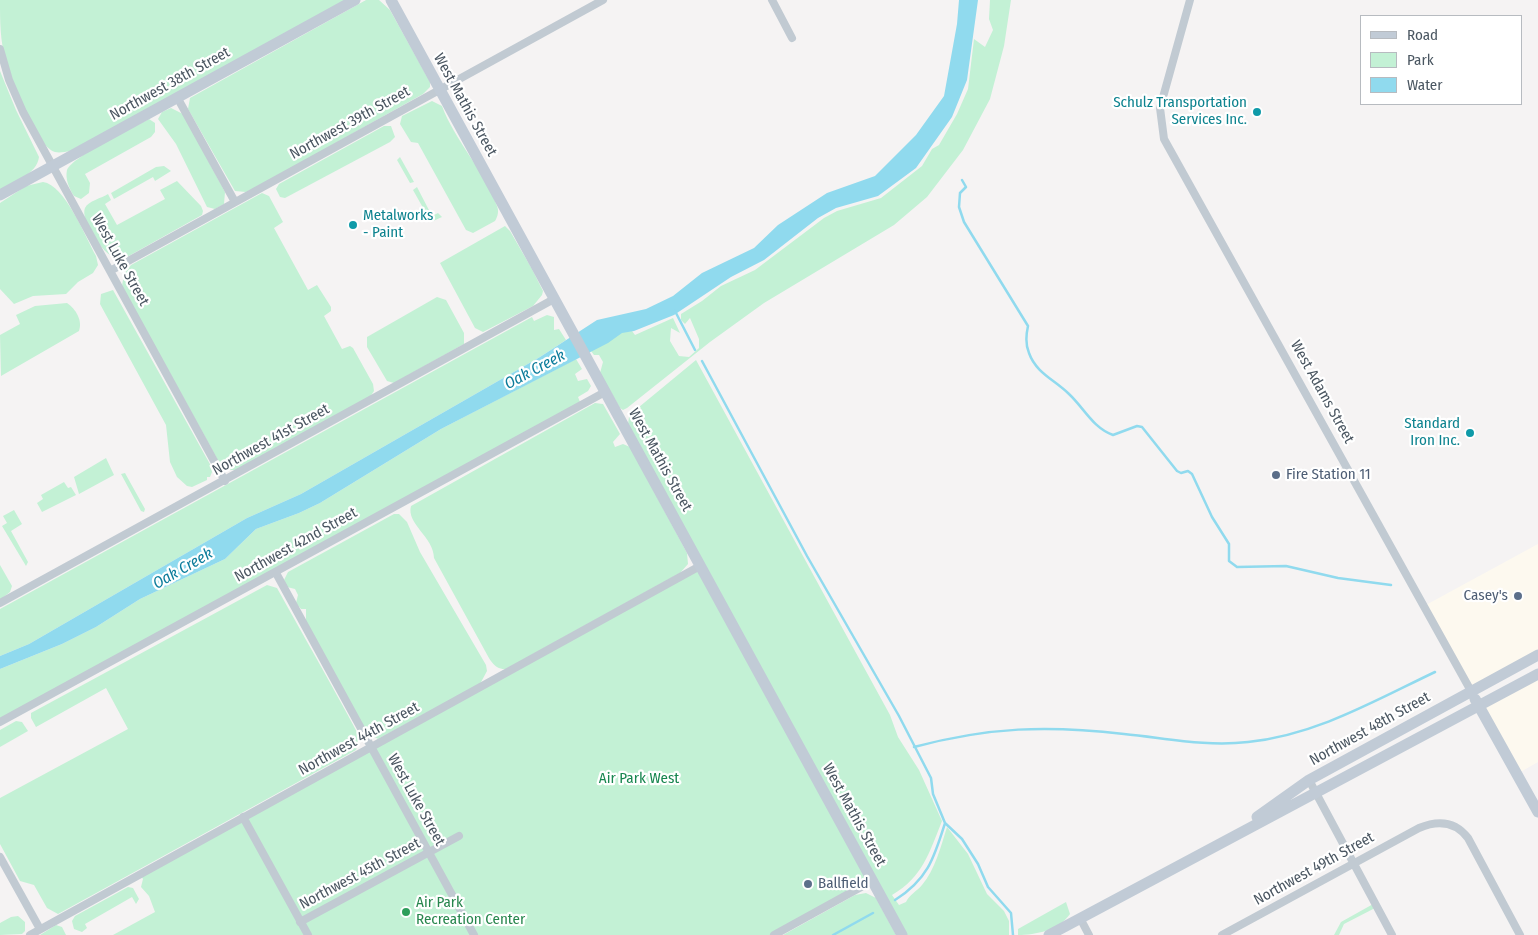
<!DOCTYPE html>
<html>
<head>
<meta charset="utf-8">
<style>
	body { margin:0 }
	#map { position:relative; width:1538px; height:935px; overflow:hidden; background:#f5f3f3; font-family:"Fira Sans Condensed",sans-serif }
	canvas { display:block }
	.legend { position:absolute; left:1360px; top:15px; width:162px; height:90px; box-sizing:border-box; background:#fff; border:1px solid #b7bbc0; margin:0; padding:6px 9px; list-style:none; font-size:15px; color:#4a5661 }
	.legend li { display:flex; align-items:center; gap:10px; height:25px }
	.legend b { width:25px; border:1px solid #b7bbc0 }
</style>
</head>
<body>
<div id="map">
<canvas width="1538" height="935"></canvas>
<ul class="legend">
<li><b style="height:6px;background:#c1cbd6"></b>Road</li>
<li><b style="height:14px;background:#c3f1d5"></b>Park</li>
<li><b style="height:14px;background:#90daee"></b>Water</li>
</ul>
</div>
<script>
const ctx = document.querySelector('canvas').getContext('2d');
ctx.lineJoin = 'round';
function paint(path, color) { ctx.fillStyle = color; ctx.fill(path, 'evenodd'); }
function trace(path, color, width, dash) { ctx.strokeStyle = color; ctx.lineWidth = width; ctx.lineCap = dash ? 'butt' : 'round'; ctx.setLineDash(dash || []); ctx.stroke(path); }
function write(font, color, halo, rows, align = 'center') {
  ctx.font = font + ' "Fira Sans Condensed",sans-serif'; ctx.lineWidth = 4.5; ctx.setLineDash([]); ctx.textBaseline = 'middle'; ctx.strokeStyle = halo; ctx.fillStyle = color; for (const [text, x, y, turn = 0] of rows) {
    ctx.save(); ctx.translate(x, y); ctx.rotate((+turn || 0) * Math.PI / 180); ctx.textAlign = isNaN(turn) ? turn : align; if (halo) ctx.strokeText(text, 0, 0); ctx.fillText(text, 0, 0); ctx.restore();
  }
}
paint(new Path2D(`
	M 1538,544 L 1538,655 L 1471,691 L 1424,606 Z
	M 1538,674 L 1538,762 L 1517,774 L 1479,706 Z`), '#fdf9ef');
paint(new Path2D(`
	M 0,0 L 347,0 L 70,151 C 65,152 59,153 55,152 C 36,146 11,81 6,61 C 0,41 0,21 0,0 Z
	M 366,0 L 379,0 L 390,10 L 430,82 L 430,87 L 423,94 L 261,185 L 246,192 L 235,191 L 188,109 L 190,98 Z
	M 990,0 L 1011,0 L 1004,46 L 990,99 L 963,150 L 927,197 L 894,225 L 764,303 L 710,342 L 627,408 L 623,410 L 620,408 L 600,373 L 603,362 L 599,355 L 594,355 L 591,351 L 622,332 L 632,331 L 635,335 L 673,318 L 680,333 L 671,328 L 670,341 L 679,356 L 689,357 L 699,348 L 699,339 L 690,318 L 685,324 L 681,320 L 681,314 L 702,301 L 721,286 L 755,270 L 824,218 L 837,211 L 881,198 L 922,166 L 932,149 L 939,145 L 957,114 L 968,89 L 974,39 L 985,47 L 993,30 L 989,19 Z
	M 0,71 L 16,110 L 39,157 C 37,174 14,182 0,190 Z
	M 432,101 L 442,106 C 454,139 485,172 497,206 C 499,211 498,216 495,221 L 473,233 L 466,230 L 418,143 L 411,142 L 400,124 L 402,116 Z
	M 171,108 L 183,114 L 225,192 L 224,204 L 215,209 L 207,207 L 176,144 L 158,119 L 162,112 Z
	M 149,119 L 155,123 L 155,132 L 151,137 L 85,174 L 90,183 L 89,193 L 81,199 L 74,196 C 69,189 65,178 67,170 C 73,156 133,128 149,119 Z
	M 384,126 L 391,126 L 395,137 L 390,142 L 285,198 L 280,197 L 276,189 L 279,184 Z
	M 400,157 L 414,182 L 410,183 L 397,160 Z
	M 164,166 L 171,171 L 155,181 L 153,177 L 114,199 L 111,193 L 156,167 Z
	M 177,181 L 201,206 L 203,211 L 202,215 L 127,257 C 122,258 117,259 112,256 C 101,251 80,219 85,208 C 88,201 102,198 108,194 L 111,200 L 105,204 L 117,225 L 165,199 L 160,190 Z
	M 43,182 C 65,185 85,236 96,256 L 98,265 L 93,273 L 78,282 L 66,294 L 33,296 L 14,304 L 0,289 L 0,203 L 26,186 Z
	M 417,187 L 432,216 L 438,213 L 442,217 L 431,222 L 413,190 Z
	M 262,193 L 269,196 L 283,222 L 274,228 L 308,290 L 317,285 L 331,307 L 331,311 L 324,316 L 342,349 L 350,346 L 353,348 L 373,384 L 374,391 L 370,397 L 237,470 L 226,470 L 221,466 L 122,286 L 124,274 L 131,265 Z
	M 505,226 L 510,231 L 532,269 L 543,291 L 542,295 L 533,306 L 483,332 L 475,328 L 440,263 Z
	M 113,290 L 211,466 L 212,472 L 210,477 L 207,477 L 207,480 L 192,487 L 187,486 L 177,477 L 170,462 L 166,425 L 100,304 L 101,294 Z
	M 437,297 L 446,300 L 464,333 L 464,344 L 394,383 L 387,381 L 367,347 L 367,337 Z
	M 67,303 C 76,309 83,321 79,331 L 1,376 L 0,335 L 20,324 L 16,315 L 35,306 Z
	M 547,315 L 554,317 L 554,330 L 559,329 L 566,340 L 540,357 L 301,494 L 247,518 L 29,644 L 0,656 L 0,609 L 532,317 L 534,321 Z
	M 576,359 L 582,369 L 575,374 L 578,381 L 587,379 L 591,386 L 588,391 L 578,397 L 580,402 L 0,720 L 0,669 L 62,644 L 96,627 L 140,599 L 225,559 L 256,529 L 299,513 L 320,503 L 441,429 Z
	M 696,360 L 821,589 L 890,715 L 898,737 L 919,770 L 942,821 C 929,853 923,877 892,895 L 899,905 L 906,902 C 910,894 916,892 922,885 C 935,870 941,846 947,827 L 968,854 L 987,894 L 1004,911 L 1009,921 L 1009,935 L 907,935 L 628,424 L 629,417 L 633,412 Z
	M 595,403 L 603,404 L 620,434 L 613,442 L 615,447 L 623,444 L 630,447 L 687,553 L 688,564 L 680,573 L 506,669 C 494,670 489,658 484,649 L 434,558 C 434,537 406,524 411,506 Z
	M 106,458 L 114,475 L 79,494 L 74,477 Z
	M 125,473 L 145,509 L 144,512 L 141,511 L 121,474 Z
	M 64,482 L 68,488 L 71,487 L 76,495 L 42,512 L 37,503 L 43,499 L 41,495 Z
	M 14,510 L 22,524 L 11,531 L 28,562 L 26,566 L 2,526 L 7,523 L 3,516 Z
	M 394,514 L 399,514 L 407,522 L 420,552 L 486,665 L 487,671 L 480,684 L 378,739 L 365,731 L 306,623 L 306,609 L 301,609 L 296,603 L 298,595 L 295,589 L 287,587 L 284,580 L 288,572 Z
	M 0,565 L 12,586 L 10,592 L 0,600 Z
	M 700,566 L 872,881 L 774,935 L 113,935 L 155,912 L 149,896 L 141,887 L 143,879 L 140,874 Z
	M 267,585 L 277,588 C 303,635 332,685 358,734 L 359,739 L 356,750 L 58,914 L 47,908 L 34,885 L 20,881 L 0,844 L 0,798 L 128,729 L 106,688 L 36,727 L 31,718 L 31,713 Z
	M 16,721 L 22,722 L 28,731 L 0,747 L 0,730 Z
	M 128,887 L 133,888 L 139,899 L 136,904 L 132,897 L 85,924 L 87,928 L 82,932 L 74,929 L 72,921 L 75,916 Z
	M 866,893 L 876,898 L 896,935 L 783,935 L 855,895 Z
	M 1066,902 L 1070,914 C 1059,930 1036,935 1018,935 L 1018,929 Z
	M 1375,903 L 1377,907 L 1344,924 L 1339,935 L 1334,935 L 1341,922 Z
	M 18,916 L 25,922 L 25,931 L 22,934 L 0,935 L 0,923 L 11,917 Z
	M 56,925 L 62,927 L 66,935 L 40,935 Z`), '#c3f1d5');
paint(new Path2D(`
	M 959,0 L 978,0 L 967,80 L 952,117 L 916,168 L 878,196 L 836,208 L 818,218 L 764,260 L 731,277 L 674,315 L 634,331 L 622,333 L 608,343 L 441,429 L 320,503 L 299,513 L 256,529 L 225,559 L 140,599 L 96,627 L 62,644 L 0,669 L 0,656 L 29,644 L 247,518 L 301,494 L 540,357 L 597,320 L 646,309 L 673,296 L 702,273 L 754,248 L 778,225 L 827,193 L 875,176 L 916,135 L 944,96 L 957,24 Z`), '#90daee');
trace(new Path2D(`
	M 962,180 L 966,187 L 960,193 L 959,207 L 964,222 L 1028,326 C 1026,335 1025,344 1029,353 C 1036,373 1055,380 1069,394 C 1084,408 1093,428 1113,435 L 1137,426 L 1142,427 L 1177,471 L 1181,473 L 1188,471 L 1192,474 L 1212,517 L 1229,544 L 1229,561 L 1237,567 L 1286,566 L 1338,578 L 1391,585
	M 675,311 L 695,350
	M 702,361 L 807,556 L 899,716 L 931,778 L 933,794 L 945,823 L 962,839 L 978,864 L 988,887 L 1011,913 L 1013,935
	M 914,747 C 989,727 1047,725 1124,734 C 1166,738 1206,747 1248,742 C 1316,735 1374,701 1435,672
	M 895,900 C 928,879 934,858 945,823
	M 833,935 L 873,913`), '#90daee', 2.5);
trace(new Path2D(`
	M 772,0 L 792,38
	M 1190,0 L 1160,108 L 1164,139 L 1471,691
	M 0,49 L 9,80 L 23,112 L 225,481
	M 177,97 L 235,202
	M 110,271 L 603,0
	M 276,573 L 474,935
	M 0,603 L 554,299
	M 0,722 L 605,392
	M 1309,780 L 1392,935
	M 243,817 L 308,935
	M 0,857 L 40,929
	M 1080,918 L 1089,935
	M 300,922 L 459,836
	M 30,935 L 700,566
	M 774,935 L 872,881
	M 1222,935 L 1419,828 C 1438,820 1455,821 1468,838 L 1520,935`), '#c1cad2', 8);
trace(new Path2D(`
	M 391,0 L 902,935
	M 0,195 L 355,0
	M 1475,699 L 1538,812
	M 1257,817 L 1309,780 L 1538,655
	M 1049,935 L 1538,674`), '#c1cbd6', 11);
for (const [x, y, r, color] of [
	[1257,112,5,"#0f9aa8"],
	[353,225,5,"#0f9aa8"],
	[1470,433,5,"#0f9aa8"],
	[1276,475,5,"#5c6f8a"],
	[1518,596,5,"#5c6f8a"],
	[808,884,5,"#5c6f8a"],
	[406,912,5,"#2e9e5b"]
]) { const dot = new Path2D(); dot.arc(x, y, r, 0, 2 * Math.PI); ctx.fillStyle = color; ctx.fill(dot); trace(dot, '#fff', 2); }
write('15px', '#4a5661', '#fff', [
	["Northwest 38th Street",170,84,-29],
	["West Mathis Street",465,105,61],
	["Northwest 39th Street",350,123,-29],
	["West Luke Street",120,260,61],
	["West Adams Street",1322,392,61],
	["Northwest 41st Street",271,440,-29],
	["West Mathis Street",660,460,61],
	["Northwest 42nd Street",296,545,-29],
	["Northwest 48th Street",1370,729,-29],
	["Northwest 44th Street",359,739,-29],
	["West Luke Street",416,800,61],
	["West Mathis Street",854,815,61],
	["Northwest 49th Street",1314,869,-29],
	["Northwest 45th Street",360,874,-28]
]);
write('15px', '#0d838f', '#fff', [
	["Schulz Transportation",1247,103],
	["Services Inc.",1247,120],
	["Metalworks",363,216,"left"],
	["- Paint",363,233,"left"],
	["Standard",1460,424],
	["Iron Inc.",1460,441]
], 'right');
write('15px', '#4e5e75', '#fff', [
	["Fire Station 11",1286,475],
	["Casey's",1508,596,"right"],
	["Ballfield",818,884]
], 'left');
write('15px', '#17864f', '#fff', [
	["Air Park West",639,779]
]);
write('15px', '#27864d', '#fff', [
	["Air Park",416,903],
	["Recreation Center",416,920]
], 'left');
write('italic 16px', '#0c7c9b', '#fff', [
	["Oak Creek",535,370,-28],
	["Oak Creek",183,569,-30]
]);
</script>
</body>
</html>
